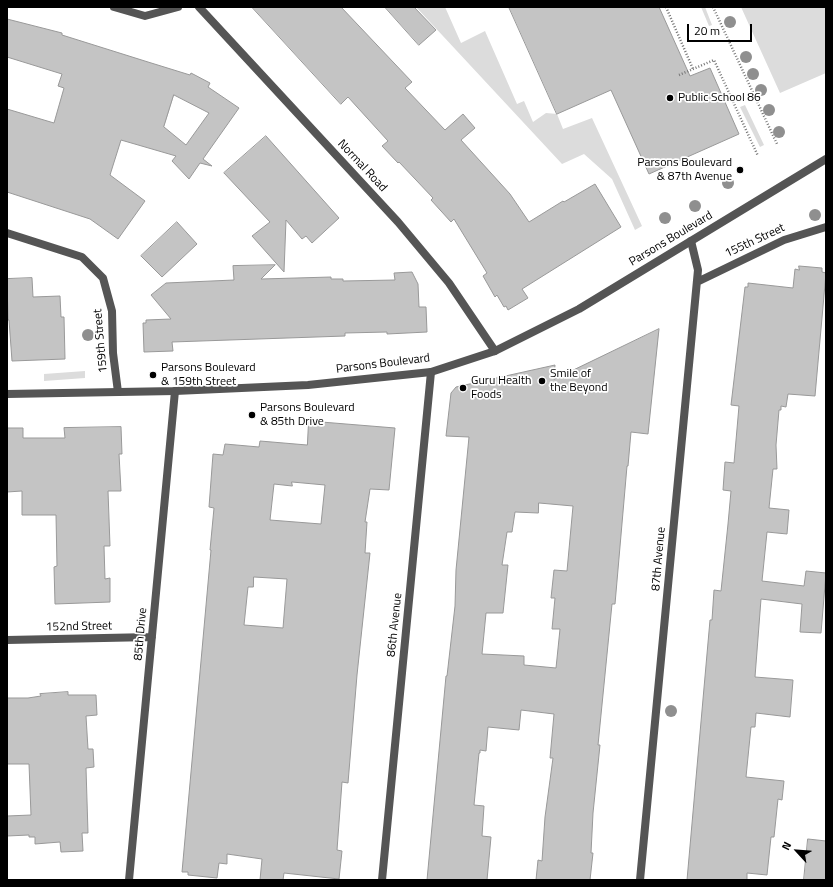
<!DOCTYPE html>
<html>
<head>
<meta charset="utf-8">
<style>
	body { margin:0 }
	#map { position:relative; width:833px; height:887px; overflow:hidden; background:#fff; font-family:"Titillium Web",sans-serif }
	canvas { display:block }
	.frame { position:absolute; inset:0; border:8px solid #000; pointer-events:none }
	.north { position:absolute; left:777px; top:831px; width:40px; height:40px; -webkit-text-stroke:3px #fff; paint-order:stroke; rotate:296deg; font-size:11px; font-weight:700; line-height:16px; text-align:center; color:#000 }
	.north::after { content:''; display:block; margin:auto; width:14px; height:18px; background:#000; clip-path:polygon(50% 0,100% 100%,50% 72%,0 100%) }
	.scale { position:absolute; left:687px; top:24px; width:65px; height:18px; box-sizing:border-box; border:2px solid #000; border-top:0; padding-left:5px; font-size:12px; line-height:14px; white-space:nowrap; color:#000; -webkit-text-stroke:3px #fff; paint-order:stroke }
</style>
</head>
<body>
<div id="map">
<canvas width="833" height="887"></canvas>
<div class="frame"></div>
<div class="north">N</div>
<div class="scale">20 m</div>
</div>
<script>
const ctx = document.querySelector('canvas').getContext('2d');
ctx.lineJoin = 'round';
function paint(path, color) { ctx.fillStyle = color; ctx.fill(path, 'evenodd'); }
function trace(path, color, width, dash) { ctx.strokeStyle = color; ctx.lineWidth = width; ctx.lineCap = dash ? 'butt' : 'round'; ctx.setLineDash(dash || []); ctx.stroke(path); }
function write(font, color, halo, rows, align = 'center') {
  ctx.font = font + ' "Titillium Web",sans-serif'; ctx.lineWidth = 3.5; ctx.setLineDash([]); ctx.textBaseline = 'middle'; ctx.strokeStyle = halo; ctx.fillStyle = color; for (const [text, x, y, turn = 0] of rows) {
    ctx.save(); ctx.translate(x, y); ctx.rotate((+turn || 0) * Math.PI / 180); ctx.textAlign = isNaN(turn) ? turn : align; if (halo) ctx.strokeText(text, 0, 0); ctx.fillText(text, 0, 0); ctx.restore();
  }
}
paint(new Path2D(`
	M 416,7 L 445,7 L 461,43 L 485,31 L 517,104 L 524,101 L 533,122 L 546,113 L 557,114 L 563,129 L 592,118 L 642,226 L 635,230 L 612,179 L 584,154 L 562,164 Z
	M 701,7 L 705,7 L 712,25 L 709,26 Z
	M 741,7 L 826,7 L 826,73 L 780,93 Z
	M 745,105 L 764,145 L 760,147 L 740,107 Z
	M 85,371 L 85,378 L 44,381 L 44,374 Z`), '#dcdcdc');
const building = new Path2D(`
	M 252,7 L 341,7 L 412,82 L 405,88 L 445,130 L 463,114 L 475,128 L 461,140 L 510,194 L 529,222 L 563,201 L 564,202 L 595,184 L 621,227 L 522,289 L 528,298 L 508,310 L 506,306 L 504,307 L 497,295 L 495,297 L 483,276 L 487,273 L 454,219 L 451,222 L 431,200 L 433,198 L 399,162 L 398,163 L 382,146 L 388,141 L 348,97 L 341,104 Z
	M 385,7 L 414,7 L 436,30 L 419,45 Z
	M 509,7 L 659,7 L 690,76 L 710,68 L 739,134 L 649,174 L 611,90 L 557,114 Z
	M 7,19 L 62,33 L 62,35 L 148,62 L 190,75 L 191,73 L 210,83 L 208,87 L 239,108 L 203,159 L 212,166 L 200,163 L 189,179 L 172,161 L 176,156 L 121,140 L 110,175 L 145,201 L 118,239 L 90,219 L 7,192 L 7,109 L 54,123 L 64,88 L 58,86 L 62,74 L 7,57 ZM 174,95 L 209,113 L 186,145 L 164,127 Z
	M 266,136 L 339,218 L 312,243 L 306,236 L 302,239 L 286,220 L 284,272 L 252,236 L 270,222 L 224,173 Z
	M 177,222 L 197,244 L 162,277 L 141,256 Z
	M 275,265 L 261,279 L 331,277 L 331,279 L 343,279 L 343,281 L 395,280 L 394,273 L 412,272 L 418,284 L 419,307 L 426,307 L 427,332 L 387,334 L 387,332 L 345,333 L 345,336 L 172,342 L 173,351 L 144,352 L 143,323 L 146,323 L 146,320 L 171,319 L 151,295 L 166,283 L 234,280 L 233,266 Z
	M 799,266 L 822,268 L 822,272 L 826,273 L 815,396 L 788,394 L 786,407 L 781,406 L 781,410 L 779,410 L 776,445 L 777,469 L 773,469 L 769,508 L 789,510 L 787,534 L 767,532 L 762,581 L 804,586 L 806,571 L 826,573 L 821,633 L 800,632 L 802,604 L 761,599 L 755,677 L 793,680 L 790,717 L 756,713 L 755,727 L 751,727 L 746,777 L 784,781 L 782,800 L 778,799 L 774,837 L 771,837 L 767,875 L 747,873 L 747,880 L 687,880 L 710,620 L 712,620 L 714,590 L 721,591 L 728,524 L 731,491 L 723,490 L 725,462 L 734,463 L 739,406 L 731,405 L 745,287 L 748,287 L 748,283 L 793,288 L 795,269 L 799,270 Z
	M 32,278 L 33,297 L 60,296 L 61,317 L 64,317 L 65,359 L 12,361 L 9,320 L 8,320 L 7,279 Z
	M 659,329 L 648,434 L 631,432 L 628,466 L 627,466 L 615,604 L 612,604 L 598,745 L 600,745 L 593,813 L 591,853 L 593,853 L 590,880 L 536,880 L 538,860 L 542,861 L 545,817 L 553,758 L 550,758 L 554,714 L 521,710 L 519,730 L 488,727 L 486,751 L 480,750 L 480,753 L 479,753 L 474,805 L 484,806 L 482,836 L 491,837 L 487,880 L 427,880 L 446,676 L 447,676 L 455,606 L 456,570 L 469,437 L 446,436 L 451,393 L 456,387 L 555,365 L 554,379 ZM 539,503 L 573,506 L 567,571 L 554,570 L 551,598 L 555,598 L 552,629 L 560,629 L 556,668 L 524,665 L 524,656 L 482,654 L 486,613 L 503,613 L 508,565 L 502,565 L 507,532 L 512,532 L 515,512 L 538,513 Z
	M 309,421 L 395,428 L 389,490 L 370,489 L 365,522 L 367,522 L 365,553 L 370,553 L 357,675 L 348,783 L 342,782 L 337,850 L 342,851 L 339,879 L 284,873 L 283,880 L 260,880 L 262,859 L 227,854 L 227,864 L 219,863 L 217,878 L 188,875 L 188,872 L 182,872 L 211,550 L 210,550 L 214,508 L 209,507 L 213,454 L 223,455 L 225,444 L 259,447 L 260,441 L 307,445 ZM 292,482 L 325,485 L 321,524 L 270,520 L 274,484 L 292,486 ZM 254,577 L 287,579 L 283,628 L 244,625 L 248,587 L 253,587 Z
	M 121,427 L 122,454 L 119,454 L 121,491 L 108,491 L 110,546 L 104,546 L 105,579 L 110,578 L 110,602 L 55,604 L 54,567 L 57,566 L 56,515 L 22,515 L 22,491 L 7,492 L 7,428 L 23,428 L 23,438 L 65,438 L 64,428 Z
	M 68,692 L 68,695 L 96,695 L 97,715 L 86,716 L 88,749 L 93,749 L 94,767 L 86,768 L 88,833 L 82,833 L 83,851 L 61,852 L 60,842 L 35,844 L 35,837 L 29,837 L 29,835 L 7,836 L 7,816 L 31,815 L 29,764 L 7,764 L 7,698 L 28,698 L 41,696 L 40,694 Z
	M 808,839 L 826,841 L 826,880 L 804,880 Z`);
paint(building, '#c4c4c4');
trace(building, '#999', 1);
trace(new Path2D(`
	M 666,7 L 693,69
	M 713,7 L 777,144
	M 679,75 L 714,60 L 758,156`), '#777', 2.5, [1, 2]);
trace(new Path2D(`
	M 114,7 L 145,16 L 178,7
	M 199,7 L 398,222 L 449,283 L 495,351
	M 7,233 L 82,257 L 103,278 L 112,311 L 113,353 L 118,392
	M 697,282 L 784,240 L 826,227
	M 7,640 L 152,637
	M 129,880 L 175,391
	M 382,880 L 431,372
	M 640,880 L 698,270 L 691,241`), '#555', 8);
trace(new Path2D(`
	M 7,394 L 175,391 L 308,385 L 431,372 L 495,351 L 579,309 L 826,159`), '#555', 8);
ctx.fillStyle = '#8f8f8f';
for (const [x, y] of [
	[730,22],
	[746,57],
	[753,74],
	[761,90],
	[769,110],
	[779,132],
	[728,183],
	[695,206],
	[815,215],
	[665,218],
	[88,335],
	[671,711]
]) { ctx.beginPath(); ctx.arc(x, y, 6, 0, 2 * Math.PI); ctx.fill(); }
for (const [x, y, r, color] of [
	[670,98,4,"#000"],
	[740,170,4,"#000"],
	[153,375,4,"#000"],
	[542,381,4,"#000"],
	[463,388,4,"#000"],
	[252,415,4,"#000"]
]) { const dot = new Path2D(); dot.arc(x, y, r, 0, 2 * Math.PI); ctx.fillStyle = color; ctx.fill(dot); trace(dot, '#fff', 1.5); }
write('12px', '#000', '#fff', [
	["Public School 86",678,98],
	["Parsons Boulevard",732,163,"right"],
	["& 87th Avenue",732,177,"right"],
	["Parsons Boulevard",161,368],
	["& 159th Street",161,382],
	["Smile of",550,374],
	["the Beyond",550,388],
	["Guru Health",471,381],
	["Foods",471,395],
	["Parsons Boulevard",260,408],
	["& 85th Drive",260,422]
], 'left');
write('12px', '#000', '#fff', [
	["Normal Road",362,166,47],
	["Parsons Boulevard",671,239,-31],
	["155th Street",755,241,-25],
	["159th Street",101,341,-95],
	["Parsons Boulevard",383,364,-7],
	["87th Avenue",659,559,-85],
	["86th Avenue",395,625,-84],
	["152nd Street",79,627,-1],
	["85th Drive",141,634,-85]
]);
</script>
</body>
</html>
